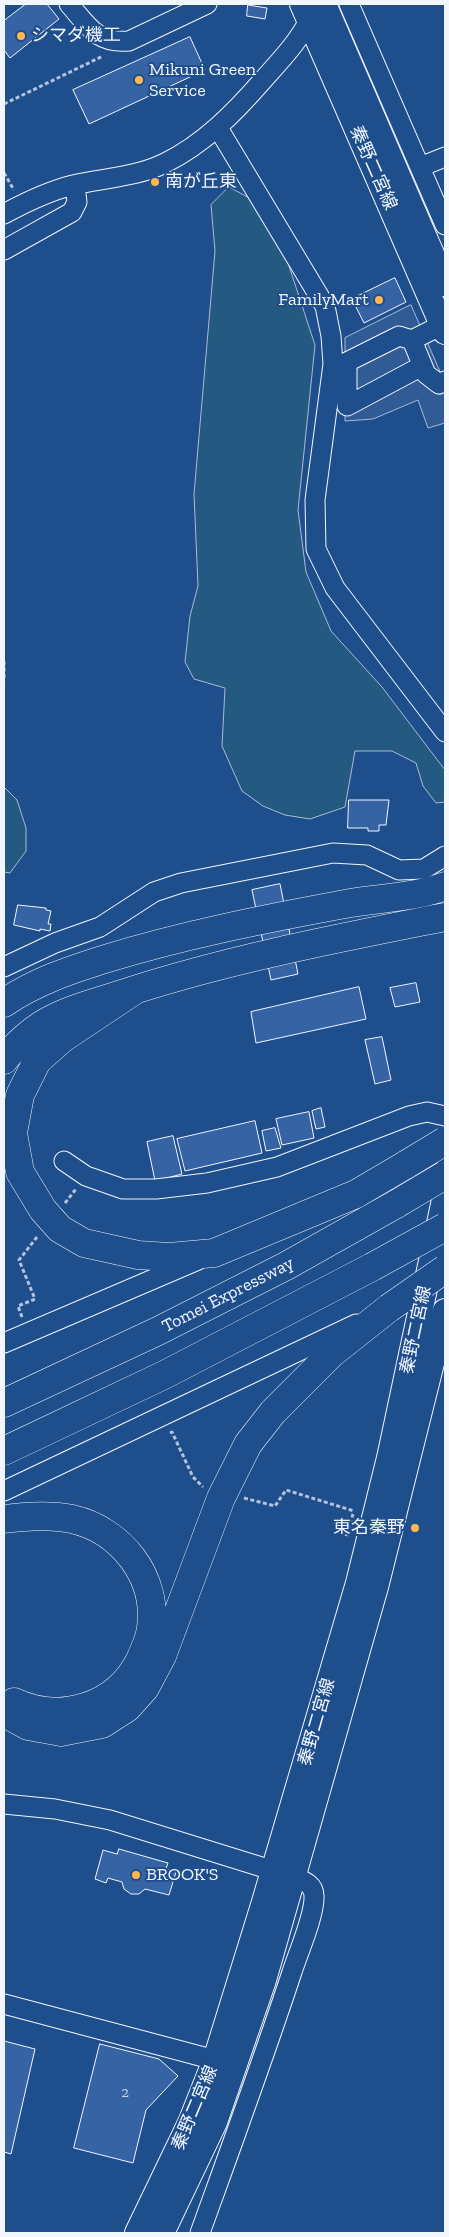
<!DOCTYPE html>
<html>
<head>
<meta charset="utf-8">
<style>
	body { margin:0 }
	#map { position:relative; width:449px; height:2237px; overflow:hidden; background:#1f4e8c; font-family:"Zilla Slab",serif }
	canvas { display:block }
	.frame { position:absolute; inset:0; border:5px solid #f2f6ff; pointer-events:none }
</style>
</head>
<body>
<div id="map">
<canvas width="449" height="2237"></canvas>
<div class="frame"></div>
</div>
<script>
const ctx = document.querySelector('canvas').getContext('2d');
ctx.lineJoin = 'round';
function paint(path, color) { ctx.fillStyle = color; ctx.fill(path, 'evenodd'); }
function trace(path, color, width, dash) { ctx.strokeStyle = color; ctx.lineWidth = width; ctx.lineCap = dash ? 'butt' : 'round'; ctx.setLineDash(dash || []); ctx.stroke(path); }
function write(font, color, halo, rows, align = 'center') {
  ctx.font = font + ' "Zilla Slab","Noto Sans JP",serif'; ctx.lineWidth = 4; ctx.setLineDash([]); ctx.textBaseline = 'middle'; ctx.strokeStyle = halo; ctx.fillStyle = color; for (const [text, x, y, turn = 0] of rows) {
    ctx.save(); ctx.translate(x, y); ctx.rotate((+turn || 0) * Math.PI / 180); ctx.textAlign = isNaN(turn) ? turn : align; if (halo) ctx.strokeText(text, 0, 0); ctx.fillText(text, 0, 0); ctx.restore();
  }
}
const green = new Path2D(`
	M 229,187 L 255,201 L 272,229 L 288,263 L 315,345 L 298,510 L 306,572 L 331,631 L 382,687 L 445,770 L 445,802 L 436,803 L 423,786 L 416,763 L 392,751 L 355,751 L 345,807 L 310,819 L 285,815 L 263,806 L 242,791 L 222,746 L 225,688 L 194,679 L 185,662 L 190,616 L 198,586 L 194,494 L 215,251 L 211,205 Z
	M 4,787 L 17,800 L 26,828 L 26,851 L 10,873 L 4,872 Z`);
paint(green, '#245a82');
trace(green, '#a8bbd7', 1);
const parking = new Path2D(`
	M 411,305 L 445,383 L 445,423 L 428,428 L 418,400 L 373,419 L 345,421 L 345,338 Z`);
paint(parking, '#305b95');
trace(parking, '#a8bbd7', 1);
const building = new Path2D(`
	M 26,4 L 47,4 L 59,19 L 10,58 L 4,50 L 4,21 Z
	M 248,5 L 267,8 L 265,19 L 247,16 Z
	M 190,37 L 205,70 L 89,124 L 73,90 Z
	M 395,278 L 406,302 L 364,323 L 352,299 Z
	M 349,800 L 389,800 L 386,825 L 379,825 L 379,831 L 368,831 L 368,828 L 348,828 Z
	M 280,884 L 298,974 L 271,980 L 252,890 Z
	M 18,905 L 46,908 L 46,910 L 51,911 L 48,924 L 51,924 L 50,931 L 40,929 L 40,931 L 14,925 Z
	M 416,983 L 420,1002 L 395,1007 L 390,988 Z
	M 359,987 L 366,1019 L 256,1043 L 251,1012 Z
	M 382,1037 L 391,1080 L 375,1084 L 365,1040 Z
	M 321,1108 L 325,1127 L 316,1129 L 312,1111 Z
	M 309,1112 L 314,1138 L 282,1145 L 276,1119 Z
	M 255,1121 L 262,1153 L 185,1171 L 177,1139 Z
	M 275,1128 L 281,1148 L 266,1151 L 262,1131 Z
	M 173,1136 L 182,1174 L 155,1181 L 147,1142 Z
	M 119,1849 L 168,1863 L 166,1869 L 176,1872 L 169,1895 L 145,1889 L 139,1894 L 131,1894 L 124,1889 L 122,1882 L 108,1878 L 106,1883 L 95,1879 L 103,1850 L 117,1854 Z
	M 4,2041 L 35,2049 L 11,2154 L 4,2152 Z
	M 100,2044 L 159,2059 L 178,2076 L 146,2110 L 133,2163 L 74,2148 Z`);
paint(building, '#3563a3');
trace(building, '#f2f6ff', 1);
const minor = new Path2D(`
	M 69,4 C 88,26 97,44 129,41 L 207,4
	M 349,4 L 445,225
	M 218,128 L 325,306 L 331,336 L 333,364 L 315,500 L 316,549 L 335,588 L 445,732
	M 420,167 L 445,157
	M 4,214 C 26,202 49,191 73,185 C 104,178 137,177 165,163 C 204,144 235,112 263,80 C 280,61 306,34 313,10
	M 4,250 L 72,212 L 77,202 L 75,185
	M 412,340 L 426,374 L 439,384 L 445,381
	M 422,366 L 347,406 L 347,362 L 399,336 L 412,340 L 442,325
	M 4,967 L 55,943 L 100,927 L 154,892 L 181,883 L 333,853 L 367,855 L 399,870 L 424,869 L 445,856
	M 64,1161 L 86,1176 L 123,1189 L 156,1189 L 207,1183 L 277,1167 L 409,1116 L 427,1112 L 445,1116
	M 4,1343 L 198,1260
	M 4,1491 L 356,1324
	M 4,1804 L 55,1809 L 110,1820 L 294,1877 C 304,1881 314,1884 314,1896 C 315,1915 298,1953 292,1972 C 263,2060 231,2147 200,2233
	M 4,2004 L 215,2060`);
const major = new Path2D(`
	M 302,4 L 445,332
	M 324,4 L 445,284
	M 137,2233 L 190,2123 L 215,2060 L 263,1905 L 358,1583 L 389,1458 L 445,1195
	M 162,2233 L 215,2122 L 264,1980 L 376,1587 L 445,1311`);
const highway = new Path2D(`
	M 135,990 L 63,1038 L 37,1061 L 20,1095 L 13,1133 L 20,1172 L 43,1210 L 60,1229 L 84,1243 L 138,1255 L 169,1257 L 214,1253 L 356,1194 L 407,1164
	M 4,1003 C 34,982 70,970 105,959 C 183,935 264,919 345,904 C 377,898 414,898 445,886
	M 4,1060 C 14,1047 29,1033 43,1024 C 69,1008 102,1001 131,991 C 234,958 340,938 445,917
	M 4,1403 L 158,1331 L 286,1266 L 398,1203
	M 4,1451 L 164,1375 L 372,1267
	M 4,1519 C 26,1516 49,1514 72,1519 C 121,1530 158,1577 151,1628 C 150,1639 144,1650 140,1660 C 116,1707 61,1724 14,1702
	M 4,1713 L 28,1726 L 61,1732 L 102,1724 L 127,1708 L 145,1688 L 162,1656 L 221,1498 L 248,1444 L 273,1412 L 331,1354 L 389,1308`);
trace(minor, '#f2f6ff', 21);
trace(major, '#f2f6ff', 26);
trace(highway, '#f2f6ff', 29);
trace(new Path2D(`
	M 4,104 L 103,56
	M 4,173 L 14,190
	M 4,661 L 4,681
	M 65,1203 L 76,1189
	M 22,1317 L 18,1306 L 35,1299 L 19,1260 L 37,1237
	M 170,1433 L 172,1432 L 193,1477 L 203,1487
	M 244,1498 L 275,1506 L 286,1490 L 354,1511
	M 346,1536 L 353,1514`), '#b3c4dc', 3, [4, 2.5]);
trace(minor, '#1f4e8c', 19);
trace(major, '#1f4e8c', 24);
trace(highway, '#1f4e8c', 28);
const highwayBridge = new Path2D(`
	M 407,1164 L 445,1141
	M 398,1203 L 445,1175
	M 372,1267 L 445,1227
	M 389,1308 L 445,1269`);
trace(highwayBridge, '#f2f6ff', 29, []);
trace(highwayBridge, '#1f4e8c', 28);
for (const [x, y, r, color] of [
	[21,36,5,"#ffb74d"],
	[139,80,5,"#ffb74d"],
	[155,182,5,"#ffb74d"],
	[379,300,5,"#ffb74d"],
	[415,1528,5,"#ffb74d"],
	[136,1875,5,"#ffb74d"]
]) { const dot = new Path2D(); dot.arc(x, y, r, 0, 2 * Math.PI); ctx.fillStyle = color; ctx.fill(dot); trace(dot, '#1f4e8c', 2); }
write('15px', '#c3d1e8', null, [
	["2",125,2093]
]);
write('18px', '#f2f6ff', '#1f4e8c', [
	["シマダ機工",31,36],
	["Mikuni Green",149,70],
	["Service",149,91],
	["南が丘東",165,182],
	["FamilyMart",369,300,"right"],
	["東名秦野",405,1528,"right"],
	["BROOK'S",146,1875]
], 'left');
write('18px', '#f2f6ff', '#1f4e8c', [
	["秦野二宮線",373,168,66],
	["Tomei Expressway",228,1295,-27],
	["秦野二宮線",416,1330,-78],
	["秦野二宮線",317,1722,-74],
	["秦野二宮線",195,2108,-67]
]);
</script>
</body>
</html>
